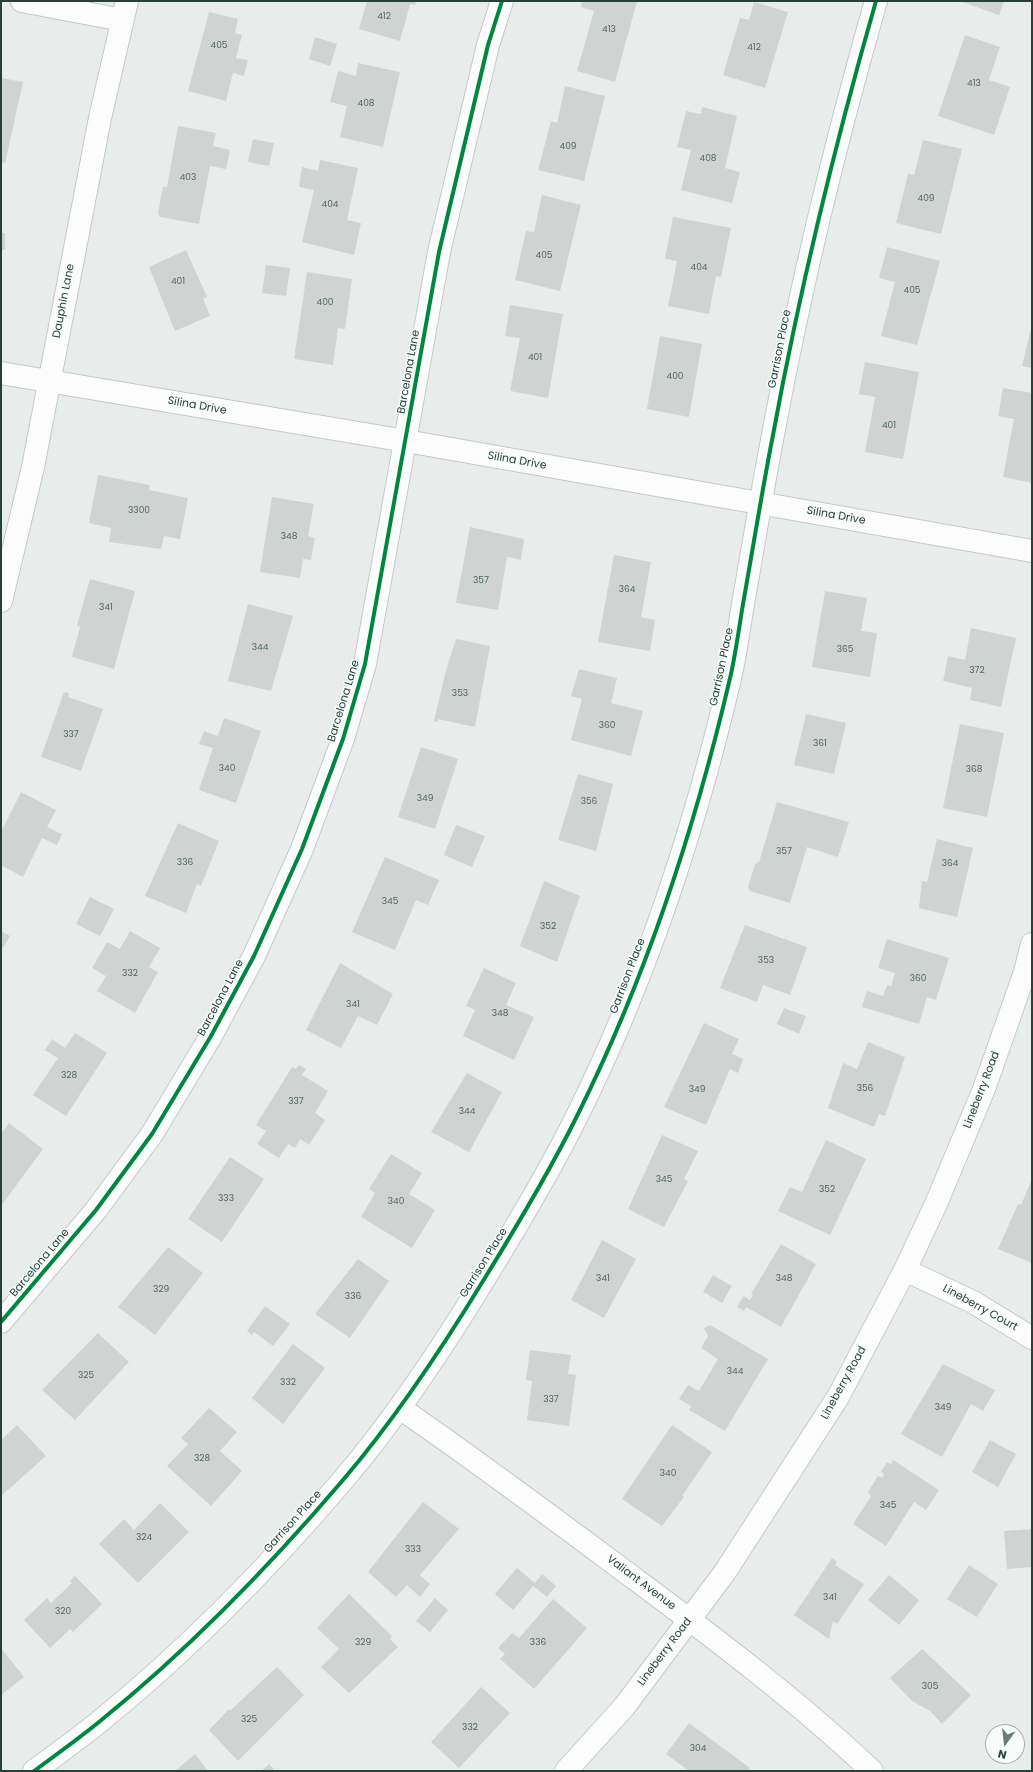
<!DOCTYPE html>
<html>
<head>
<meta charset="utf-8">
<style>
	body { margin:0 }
	#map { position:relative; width:1033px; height:1772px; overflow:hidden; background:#e8edeb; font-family:Poppins,sans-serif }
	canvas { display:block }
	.frame { position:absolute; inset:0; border:2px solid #24423a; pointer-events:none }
	.north { position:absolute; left:985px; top:1724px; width:40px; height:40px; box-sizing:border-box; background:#f7fbf9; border:1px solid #a3b1ad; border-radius:50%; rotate:195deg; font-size:11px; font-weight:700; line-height:16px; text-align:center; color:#24423a }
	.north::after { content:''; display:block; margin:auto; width:14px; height:18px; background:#697e78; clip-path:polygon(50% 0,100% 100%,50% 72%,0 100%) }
</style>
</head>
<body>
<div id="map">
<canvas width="1033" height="1772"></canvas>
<div class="frame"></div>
<div class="north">N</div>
</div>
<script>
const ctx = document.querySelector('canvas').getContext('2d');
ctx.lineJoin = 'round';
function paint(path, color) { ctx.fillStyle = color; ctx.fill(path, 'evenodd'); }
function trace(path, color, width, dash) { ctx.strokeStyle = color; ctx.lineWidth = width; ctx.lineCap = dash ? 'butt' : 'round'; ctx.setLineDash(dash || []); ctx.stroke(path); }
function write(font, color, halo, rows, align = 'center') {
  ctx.font = font + ' Poppins,sans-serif'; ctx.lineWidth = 3; ctx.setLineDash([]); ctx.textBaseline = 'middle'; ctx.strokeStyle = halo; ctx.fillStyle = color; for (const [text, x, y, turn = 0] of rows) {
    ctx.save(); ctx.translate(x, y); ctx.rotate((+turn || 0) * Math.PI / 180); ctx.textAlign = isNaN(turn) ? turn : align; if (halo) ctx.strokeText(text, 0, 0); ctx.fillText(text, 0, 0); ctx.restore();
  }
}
paint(new Path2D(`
	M 367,1 L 416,1 L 415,5 L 410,4 L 400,41 L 359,29 Z
	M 582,1 L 637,1 L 615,82 L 577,71 L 594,11 L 581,7 Z
	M 960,1 L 1004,1 L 999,15 Z
	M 754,2 L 788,12 L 765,88 L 723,75 L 740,18 L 749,20 Z
	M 209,12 L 238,19 L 235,33 L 242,35 L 236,58 L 248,60 L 244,76 L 233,73 L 226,101 L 188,91 Z
	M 965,35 L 1000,47 L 989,80 L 1010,87 L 994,135 L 938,116 Z
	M 315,37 L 337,44 L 330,66 L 309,59 Z
	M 358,63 L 400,72 L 383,147 L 340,137 L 347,106 L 330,102 L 338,71 L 356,76 Z
	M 1,78 L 23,82 L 5,163 L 1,162 Z
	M 565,86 L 605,96 L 584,181 L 538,170 L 551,121 L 557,123 Z
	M 702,107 L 737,116 L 725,168 L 740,172 L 732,203 L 681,190 L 691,150 L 677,147 L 686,111 L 701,114 Z
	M 178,126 L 216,133 L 213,146 L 230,150 L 226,169 L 210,166 L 199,224 L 160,217 L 158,213 L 163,187 L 167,187 Z
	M 253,139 L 274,143 L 269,166 L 248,162 Z
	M 923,140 L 962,149 L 941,234 L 896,223 L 908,174 L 914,175 Z
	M 320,160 L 358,168 L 347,220 L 361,223 L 354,255 L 302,242 L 314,190 L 299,187 L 302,167 L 318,171 Z
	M 542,195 L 581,205 L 560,291 L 515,280 L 526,231 L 534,232 Z
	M 673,217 L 731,228 L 721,277 L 716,276 L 709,314 L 668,306 L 677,261 L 665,259 Z
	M 1,233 L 5,233 L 5,250 L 1,250 Z
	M 887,247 L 940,261 L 917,345 L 881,336 L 895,282 L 879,278 Z
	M 186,250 L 207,297 L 203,298 L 210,316 L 175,331 L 149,267 Z
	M 266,265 L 290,268 L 286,296 L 262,293 Z
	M 307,272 L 352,279 L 345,329 L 338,328 L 333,365 L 294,359 Z
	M 510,305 L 563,314 L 548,398 L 510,391 L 520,338 L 505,336 Z
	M 1032,324 L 1032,368 L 1022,366 Z
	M 660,336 L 702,344 L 689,417 L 647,409 Z
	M 865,362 L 919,372 L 903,459 L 865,452 L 875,397 L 859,394 Z
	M 1003,388 L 1032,393 L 1032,483 L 1003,477 L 1014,419 L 998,416 Z
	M 98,475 L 150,485 L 149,490 L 188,498 L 180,539 L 164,536 L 161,549 L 109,542 L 111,528 L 89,523 Z
	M 272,497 L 314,504 L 308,536 L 315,538 L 311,560 L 303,559 L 300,578 L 260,572 Z
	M 470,527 L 524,539 L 521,560 L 507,557 L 498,610 L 456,603 Z
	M 614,555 L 651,562 L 641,617 L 655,620 L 650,651 L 598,642 Z
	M 90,579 L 135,591 L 114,669 L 72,657 L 80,627 L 77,625 Z
	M 825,591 L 867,598 L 861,631 L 877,633 L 870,677 L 812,667 Z
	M 248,604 L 293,616 L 271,691 L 228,681 Z
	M 971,628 L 1016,638 L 1001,707 L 970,700 L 972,688 L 943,681 L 948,656 L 965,660 Z
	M 456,639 L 490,646 L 475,727 L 438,719 L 438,722 L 434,721 L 446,670 Z
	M 579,669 L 617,678 L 611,703 L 643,711 L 631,756 L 571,740 L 582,699 L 571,696 Z
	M 64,692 L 69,693 L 68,697 L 103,709 L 81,771 L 41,757 Z
	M 806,714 L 846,723 L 834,774 L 794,765 Z
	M 224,718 L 261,731 L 236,803 L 199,790 L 213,748 L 199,744 L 204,731 L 218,736 Z
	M 960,724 L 1004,733 L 987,817 L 943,808 Z
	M 421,747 L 458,759 L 435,829 L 398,817 Z
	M 578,774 L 613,784 L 596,851 L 558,840 Z
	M 21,792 L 56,810 L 47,827 L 62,834 L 57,845 L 42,838 L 23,877 L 1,865 L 1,832 Z
	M 777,802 L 849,822 L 838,857 L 807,847 L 790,903 L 750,891 L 748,887 L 755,864 L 759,862 Z
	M 178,823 L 219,841 L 201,886 L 197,884 L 186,913 L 145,896 Z
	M 456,825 L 485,836 L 472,867 L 444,855 Z
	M 937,839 L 973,848 L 957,917 L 919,908 L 922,881 L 927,882 Z
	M 385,857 L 439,880 L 428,905 L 416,900 L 395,950 L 352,932 Z
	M 544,881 L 580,896 L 557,962 L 520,946 Z
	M 90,897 L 114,909 L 100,936 L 76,924 Z
	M 745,925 L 807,947 L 790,995 L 763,985 L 757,1002 L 720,988 Z
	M 1,931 L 10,936 L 3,948 L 1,946 Z
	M 130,931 L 160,948 L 149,967 L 158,972 L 135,1013 L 97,991 L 106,976 L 92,968 L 107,942 L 120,949 Z
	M 887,939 L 949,958 L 936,1000 L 927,997 L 919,1024 L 862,1007 L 867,991 L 883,996 L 887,985 L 891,986 L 895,973 L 878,968 Z
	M 340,963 L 393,994 L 377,1025 L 358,1016 L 341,1048 L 306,1030 Z
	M 484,968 L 516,983 L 506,1005 L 534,1017 L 514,1060 L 463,1036 L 475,1010 L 466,1006 Z
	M 784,1008 L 806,1016 L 799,1034 L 777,1024 Z
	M 704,1023 L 739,1039 L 732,1054 L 743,1059 L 738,1073 L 730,1069 L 706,1125 L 664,1107 Z
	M 75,1033 L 107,1053 L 66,1116 L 33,1095 L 58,1058 L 45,1050 L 52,1039 L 65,1048 Z
	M 868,1042 L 905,1057 L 885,1116 L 879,1114 L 874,1127 L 828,1108 L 843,1063 L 857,1069 Z
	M 299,1065 L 306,1069 L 302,1075 L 328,1091 L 315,1113 L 325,1120 L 309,1145 L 300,1139 L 295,1148 L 288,1144 L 279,1158 L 257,1144 L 266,1131 L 256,1125 L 292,1067 L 296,1069 Z
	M 467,1073 L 502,1092 L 469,1152 L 431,1132 Z
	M 9,1123 L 43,1149 L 1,1206 L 1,1134 Z
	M 662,1135 L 698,1151 L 684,1179 L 688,1181 L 664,1227 L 628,1209 Z
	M 826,1140 L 866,1159 L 830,1235 L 778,1211 L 790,1187 L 802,1192 Z
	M 391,1154 L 422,1173 L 409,1194 L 435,1210 L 412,1248 L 361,1217 L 375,1193 L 369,1189 Z
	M 230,1157 L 264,1179 L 222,1242 L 188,1219 Z
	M 1032,1179 L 1032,1263 L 998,1249 L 1018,1204 L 1021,1205 Z
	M 602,1240 L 636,1259 L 604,1318 L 571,1300 Z
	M 781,1244 L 816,1264 L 781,1327 L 746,1307 L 744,1311 L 737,1307 L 743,1296 L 750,1300 L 753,1295 L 751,1294 Z
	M 168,1247 L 203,1273 L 155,1335 L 118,1307 Z
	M 358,1259 L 389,1281 L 350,1338 L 315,1314 Z
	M 713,1275 L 732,1286 L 722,1303 L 703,1292 Z
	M 265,1306 L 290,1324 L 273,1346 L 254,1332 L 252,1335 L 247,1331 Z
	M 710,1325 L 768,1359 L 725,1431 L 689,1410 L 691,1406 L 679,1399 L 688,1385 L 699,1391 L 718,1359 L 701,1348 L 708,1336 L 704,1328 Z
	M 98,1333 L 129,1362 L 75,1420 L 42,1390 Z
	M 293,1344 L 325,1368 L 283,1424 L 252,1398 Z
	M 530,1350 L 571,1355 L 568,1374 L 576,1375 L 569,1426 L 527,1420 L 532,1381 L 526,1380 Z
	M 943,1364 L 995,1390 L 983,1411 L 971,1404 L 942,1457 L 901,1434 Z
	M 209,1408 L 237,1432 L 220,1451 L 242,1471 L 211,1506 L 167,1466 L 188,1444 L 181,1438 Z
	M 17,1425 L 46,1456 L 1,1496 L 1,1440 Z
	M 672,1425 L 712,1452 L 682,1496 L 684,1497 L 662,1526 L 622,1499 Z
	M 990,1440 L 1016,1454 L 998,1487 L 972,1472 Z
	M 893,1460 L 939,1490 L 926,1510 L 914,1502 L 886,1546 L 853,1524 L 871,1496 L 868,1492 L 878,1476 L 882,1478 L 884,1474 L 881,1472 L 887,1462 L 891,1464 Z
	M 423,1502 L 459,1529 L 420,1575 L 430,1584 L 420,1597 L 407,1585 L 396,1597 L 368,1572 Z
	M 160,1503 L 189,1532 L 138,1583 L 99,1544 L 124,1519 L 134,1530 Z
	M 1032,1529 L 1032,1567 L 1007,1569 L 1004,1531 Z
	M 832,1558 L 837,1562 L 835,1565 L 864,1584 L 837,1624 L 833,1621 L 829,1639 L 794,1615 Z
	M 969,1565 L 998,1584 L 977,1617 L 947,1599 Z
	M 517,1568 L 535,1583 L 542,1574 L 556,1586 L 547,1597 L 533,1586 L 513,1610 L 495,1594 Z
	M 889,1575 L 919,1600 L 899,1625 L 868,1600 Z
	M 75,1576 L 102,1604 L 73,1632 L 70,1629 L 50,1648 L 24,1620 L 47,1598 L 51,1603 L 72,1583 L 70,1581 Z
	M 349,1594 L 392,1636 L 390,1639 L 398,1647 L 349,1693 L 321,1667 L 339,1649 L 317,1628 Z
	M 435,1598 L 448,1610 L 430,1632 L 416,1621 Z
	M 553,1599 L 587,1628 L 534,1689 L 500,1659 L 505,1654 L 498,1648 L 512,1633 L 519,1638 Z
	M 1,1648 L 24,1677 L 1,1695 Z
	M 922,1649 L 971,1695 L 942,1724 L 930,1711 L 912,1701 L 890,1678 Z
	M 277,1667 L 304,1695 L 238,1761 L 209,1730 L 228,1710 L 231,1710 Z
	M 481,1687 L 510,1713 L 459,1768 L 431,1742 Z
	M 689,1723 L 750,1768 L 747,1771 L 689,1771 L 666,1754 Z
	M 195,1754 L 208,1771 L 175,1771 Z
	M 269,1764 L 275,1771 L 261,1771 Z`), '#cfd4d2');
const minor = new Path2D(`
	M 22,1 L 122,20
	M 1,601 L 33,467 L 100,118 L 127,1
	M 905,1270 L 973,1302 L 1032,1338
	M 1,1322 L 96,1210 L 152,1134 L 211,1036 L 254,956 L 302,849 L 343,739 L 365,664 L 439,252 L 488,45 L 502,1
	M 400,1408 C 480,1463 557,1521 635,1579 C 717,1640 798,1701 872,1771
	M 34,1771 C 56,1755 78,1739 99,1722 C 188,1650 269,1567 343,1480 C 396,1418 441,1350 483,1281 C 517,1226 550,1171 578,1114 C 647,975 696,825 731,674 C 736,651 739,628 743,604 C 753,548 762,491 773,435 C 800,288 835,144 876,1
	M 566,1771 L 624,1707 L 725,1572 L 838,1397 L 905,1270 L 936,1204 L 984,1089 L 1025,972 L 1032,944`);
const tertiary = new Path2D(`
	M 1,373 L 406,441 L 1032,551`);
trace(minor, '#c5cac8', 24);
trace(tertiary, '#c5cac8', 24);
trace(minor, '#fcfcfc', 22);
trace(tertiary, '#fcfcfc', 22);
trace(new Path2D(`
	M 1,1322 L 96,1210 L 152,1134 L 211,1036 L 254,956 L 302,849 L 343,739 L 365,664 L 439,252 L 488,45 L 502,1
	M 34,1771 C 56,1755 78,1739 99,1722 C 188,1650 269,1567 343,1480 C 396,1418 441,1350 483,1281 C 517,1226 550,1171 578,1114 C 647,975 696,825 731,674 C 736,651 739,628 743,604 C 753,548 762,491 773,435 C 800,288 835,144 876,1`), '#00873e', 4);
write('9px', '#506761', null, [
	["412",384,17],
	["413",609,30],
	["405",219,46],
	["412",754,48],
	["413",974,84],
	["408",366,104],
	["409",568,147],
	["408",708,159],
	["403",188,178],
	["409",926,199],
	["404",330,205],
	["405",544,256],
	["404",699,268],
	["401",178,282],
	["405",912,291],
	["400",325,303],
	["401",535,358],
	["400",675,377],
	["401",889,426],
	["3300",139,511],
	["348",289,537],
	["357",481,581],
	["364",627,590],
	["341",106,608],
	["344",260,648],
	["365",845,650],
	["372",977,671],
	["353",460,694],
	["360",607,726],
	["337",71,735],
	["361",820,744],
	["340",227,769],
	["368",974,770],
	["349",425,799],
	["356",589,802],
	["357",784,852],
	["336",185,863],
	["364",950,864],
	["345",390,902],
	["352",548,927],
	["353",766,961],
	["332",130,974],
	["360",918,979],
	["341",353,1005],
	["348",500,1014],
	["328",69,1076],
	["356",865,1089],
	["349",697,1090],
	["337",296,1102],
	["344",467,1112],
	["345",664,1180],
	["352",827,1190],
	["333",226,1199],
	["340",396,1202],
	["341",603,1279],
	["348",784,1279],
	["329",161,1290],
	["336",353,1297],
	["344",735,1372],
	["325",86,1376],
	["332",288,1383],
	["337",551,1400],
	["349",943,1408],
	["328",202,1459],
	["340",668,1474],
	["345",888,1506],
	["324",144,1538],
	["333",413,1550],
	["341",830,1598],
	["320",63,1612],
	["329",363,1643],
	["336",538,1643],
	["305",930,1687],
	["325",249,1720],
	["332",470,1728],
	["304",698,1749]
]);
write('11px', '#24423a', '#f7fbf9', [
	["Dauphin Lane",64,301,-79],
	["Garrison Place",780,349,-79],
	["Barcelona Lane",409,372,-80],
	["Silina Drive",197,406,10],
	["Silina Drive",517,461,10],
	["Silina Drive",836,516,10],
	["Garrison Place",722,667,-78],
	["Barcelona Lane",344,701,-73],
	["Garrison Place",628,976,-69],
	["Barcelona Lane",221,998,-62],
	["Lineberry Road",982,1090,-69],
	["Barcelona Lane",40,1263,-50],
	["Garrison Place",484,1263,-58],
	["Lineberry Court",980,1308,29],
	["Lineberry Road",844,1383,-61],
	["Garrison Place",293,1522,-48],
	["Valiant Avenue",641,1583,37],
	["Lineberry Road",665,1652,-53]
]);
</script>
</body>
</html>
